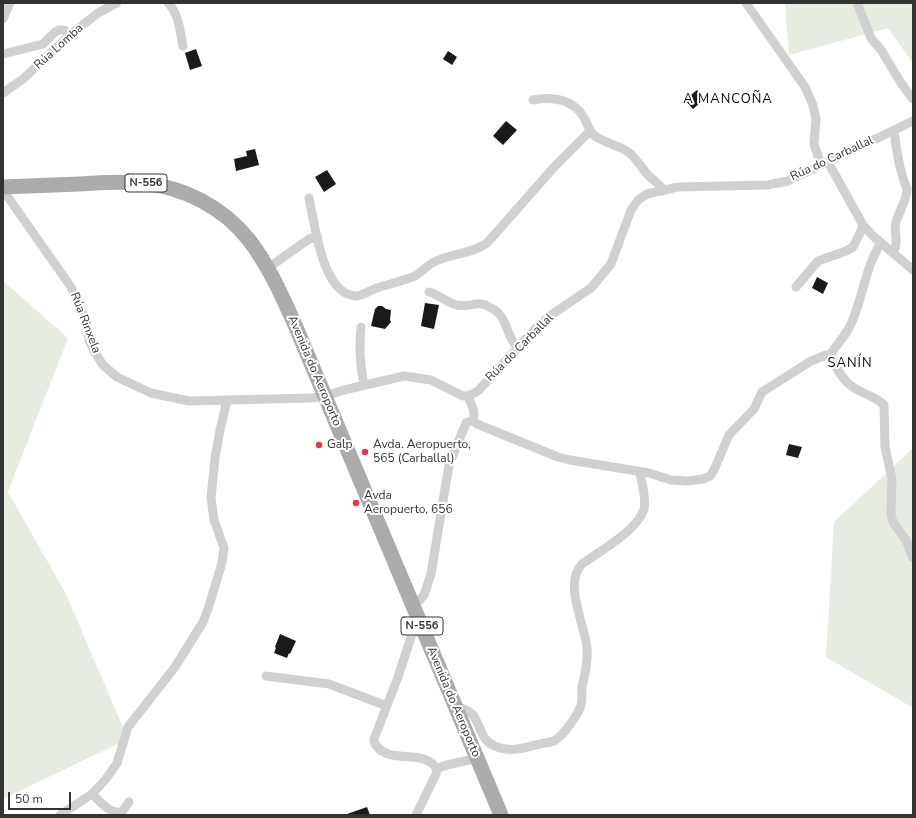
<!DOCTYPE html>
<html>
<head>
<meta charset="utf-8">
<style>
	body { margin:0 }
	#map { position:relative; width:916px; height:818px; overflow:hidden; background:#fff; font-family:"Nunito Sans",sans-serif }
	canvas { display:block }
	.frame { position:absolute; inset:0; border:4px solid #333; pointer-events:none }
	.scale { position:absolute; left:8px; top:792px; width:63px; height:18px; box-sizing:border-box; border:2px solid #333; border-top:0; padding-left:5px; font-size:12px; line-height:14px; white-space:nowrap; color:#333; -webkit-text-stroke:3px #fff; paint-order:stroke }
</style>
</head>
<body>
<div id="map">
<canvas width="916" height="818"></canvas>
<div class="frame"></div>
<div class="scale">50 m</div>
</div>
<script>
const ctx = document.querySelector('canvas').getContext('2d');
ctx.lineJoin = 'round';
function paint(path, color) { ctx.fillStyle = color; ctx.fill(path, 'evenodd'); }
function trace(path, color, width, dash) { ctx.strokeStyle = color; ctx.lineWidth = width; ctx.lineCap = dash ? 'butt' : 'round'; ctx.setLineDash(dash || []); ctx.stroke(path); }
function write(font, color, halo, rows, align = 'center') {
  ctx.font = font + ' "Nunito Sans",sans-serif'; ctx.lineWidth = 4; ctx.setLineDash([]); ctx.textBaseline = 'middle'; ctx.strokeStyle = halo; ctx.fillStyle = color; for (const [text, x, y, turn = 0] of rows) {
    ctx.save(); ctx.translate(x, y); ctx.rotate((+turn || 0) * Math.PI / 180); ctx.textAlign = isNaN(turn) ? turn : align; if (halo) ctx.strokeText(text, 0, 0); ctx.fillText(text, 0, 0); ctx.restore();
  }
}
paint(new Path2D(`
	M 785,3 L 913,3 L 913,63 L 888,28 L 789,55 Z
	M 3,281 L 68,338 L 8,492 L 66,594 L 128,739 L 3,799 Z
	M 913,448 L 913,708 L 826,657 L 834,522 Z`), '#e6ecdf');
paint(new Path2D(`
	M 196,49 L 202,66 L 190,70 L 185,53 Z
	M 448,51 L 457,57 L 452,65 L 443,59 Z
	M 697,90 L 705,99 L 693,109 L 685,100 Z
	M 506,121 L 517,130 L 503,145 L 493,136 Z
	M 255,149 L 259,165 L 236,171 L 234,159 L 247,156 L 246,151 Z
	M 327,170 L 336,184 L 324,192 L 315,177 Z
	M 817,277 L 828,283 L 823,294 L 812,288 Z
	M 425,303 L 439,305 L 434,329 L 421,326 Z
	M 378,306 L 382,306 L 386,309 L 391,310 L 390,320 L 391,322 L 385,329 L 371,326 L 375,309 Z
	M 789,444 L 802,447 L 798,458 L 786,455 Z
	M 280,634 L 296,641 L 290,654 L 289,653 L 287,658 L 274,653 L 276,648 L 275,647 Z
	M 367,807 L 370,815 L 347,815 L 347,814 Z`), '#1a1a1a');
trace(new Path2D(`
	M 168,3 C 179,14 180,31 183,46
	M 746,3 L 805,87 L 813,105 L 816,119 L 814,144 L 821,165
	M 857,3 L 871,38 L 881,50 L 901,83 L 913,99
	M 3,19 L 10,3
	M 3,54 L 43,44 L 55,32 L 59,30 L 64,30 L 71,34
	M 3,93 L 23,79 L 71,34 L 98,13 L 117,3
	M 533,100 C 552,96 574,99 584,118 C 588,124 589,132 595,136 C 605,143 618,145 628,152 C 637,158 641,168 648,175 C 653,180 659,184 664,190
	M 893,131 C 896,137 895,140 896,146 C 898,159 902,177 907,189 C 907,200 899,211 896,222 C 893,234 900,241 893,252
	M 828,162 L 863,225 L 873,236 L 913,270
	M 3,190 L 71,287 L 86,321 L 89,340 L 94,351 L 103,365 L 117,377 L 151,393 L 189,401 L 311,398 L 325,396 L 344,390 L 404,376 L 431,380 L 463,396 L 468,396 L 478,391 L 535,329 L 551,315 L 591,288 L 611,264 L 631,210 L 638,200 L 647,194 L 678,187 L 767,185 L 788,181 L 913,121
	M 309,198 C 315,224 322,296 357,296 C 365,295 370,290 377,288 C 389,284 401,281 413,277 C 421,273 427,265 436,261 C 453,253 472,254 487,243 L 556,165 L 590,131
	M 881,243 C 865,267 863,298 851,324 C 846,335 838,343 832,352 C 831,358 834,362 836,367 C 845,383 852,388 868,395 C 874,398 879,400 884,405 L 885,447 L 892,479 L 891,515 L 893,522 L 906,540 L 913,558
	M 268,268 L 309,239 L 318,237
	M 796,287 L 818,261 L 846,251 L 853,247 L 860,233 L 863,225
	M 429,292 C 440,295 447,303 457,305 C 473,308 477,298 493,309 C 496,311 498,312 500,315 C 508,325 508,338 518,348
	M 361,327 C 359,349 360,363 364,385
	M 473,420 L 477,424 L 558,457 L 570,460 L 649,473 L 671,480 L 688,481 L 703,479 L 710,476 L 714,470 L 729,435 L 754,409 L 762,392 L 811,361 L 826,355 L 832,355
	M 412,603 L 420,600 L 424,595 L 431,574 L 449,465 L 466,423 L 473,420 C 476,411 471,405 468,396
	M 266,676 L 329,684 L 387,706
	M 454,704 C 460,708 468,710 473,715 C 481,726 481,741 495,746 C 510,753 524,748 539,744 C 544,743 549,743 554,741 C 563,736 578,715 581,705 C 583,699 581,693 582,687 C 585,674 588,662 587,648 C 585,625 563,584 582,564 C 600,551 637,531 644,509 C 647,498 641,483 640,472
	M 437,769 L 443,766 L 477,758
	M 92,794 C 100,802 110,814 122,812 L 129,802
	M 60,815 L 92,794 L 106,779 L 117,763 L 128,727 L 175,667 L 203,622 L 208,609 L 222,563 L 224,548 L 214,520 L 211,498 L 215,458 L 220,430 L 227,400
	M 416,815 L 436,774 L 437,769 C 423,747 389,766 375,744 L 374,739 L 398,677 L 412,634 L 423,629`), '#d0d0d0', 9);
trace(new Path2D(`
	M 3,187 C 28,186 54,185 79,184 C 100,183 121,181 142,183 C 184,187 223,207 249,240 C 269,266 282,296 295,325 L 501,815`), '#ababab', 15);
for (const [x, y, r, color] of [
	[319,445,4,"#e63946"],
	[365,452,4,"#e63946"],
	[356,503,4,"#e63946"]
]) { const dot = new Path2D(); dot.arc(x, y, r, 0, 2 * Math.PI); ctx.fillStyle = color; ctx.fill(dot); trace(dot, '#fff', 1.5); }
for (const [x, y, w] of [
	[146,183,42],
	[422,626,42]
]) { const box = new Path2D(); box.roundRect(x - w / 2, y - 9, w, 18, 3); ctx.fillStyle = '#fff'; ctx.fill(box); trace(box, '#333', 1); }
write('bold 11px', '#333', null, [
	["N-556",146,183],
	["N-556",422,626]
]);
write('12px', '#333', '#fff', [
	["Rúa Lomba",59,47,-42],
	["Rúa do Carballal",832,159,-25],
	["Rúa Rinxela",85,323,69],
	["Rúa do Carballal",520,348,-45],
	["Avenida do Aeroporto",314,371,67],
	["Avenida do Aeroporto",453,702,67]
]);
write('12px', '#333', '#fff', [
	["Galp",327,445],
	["Avda. Aeropuerto,",373,445],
	["565 (Carballal)",373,459],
	["Avda",364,496],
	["Aeropuerto, 656",364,510]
], 'left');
ctx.letterSpacing = '1px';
write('13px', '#000', '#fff', [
	["A MANCOÑA",728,100],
	["SANÍN",850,364]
]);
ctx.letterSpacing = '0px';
</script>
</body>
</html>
